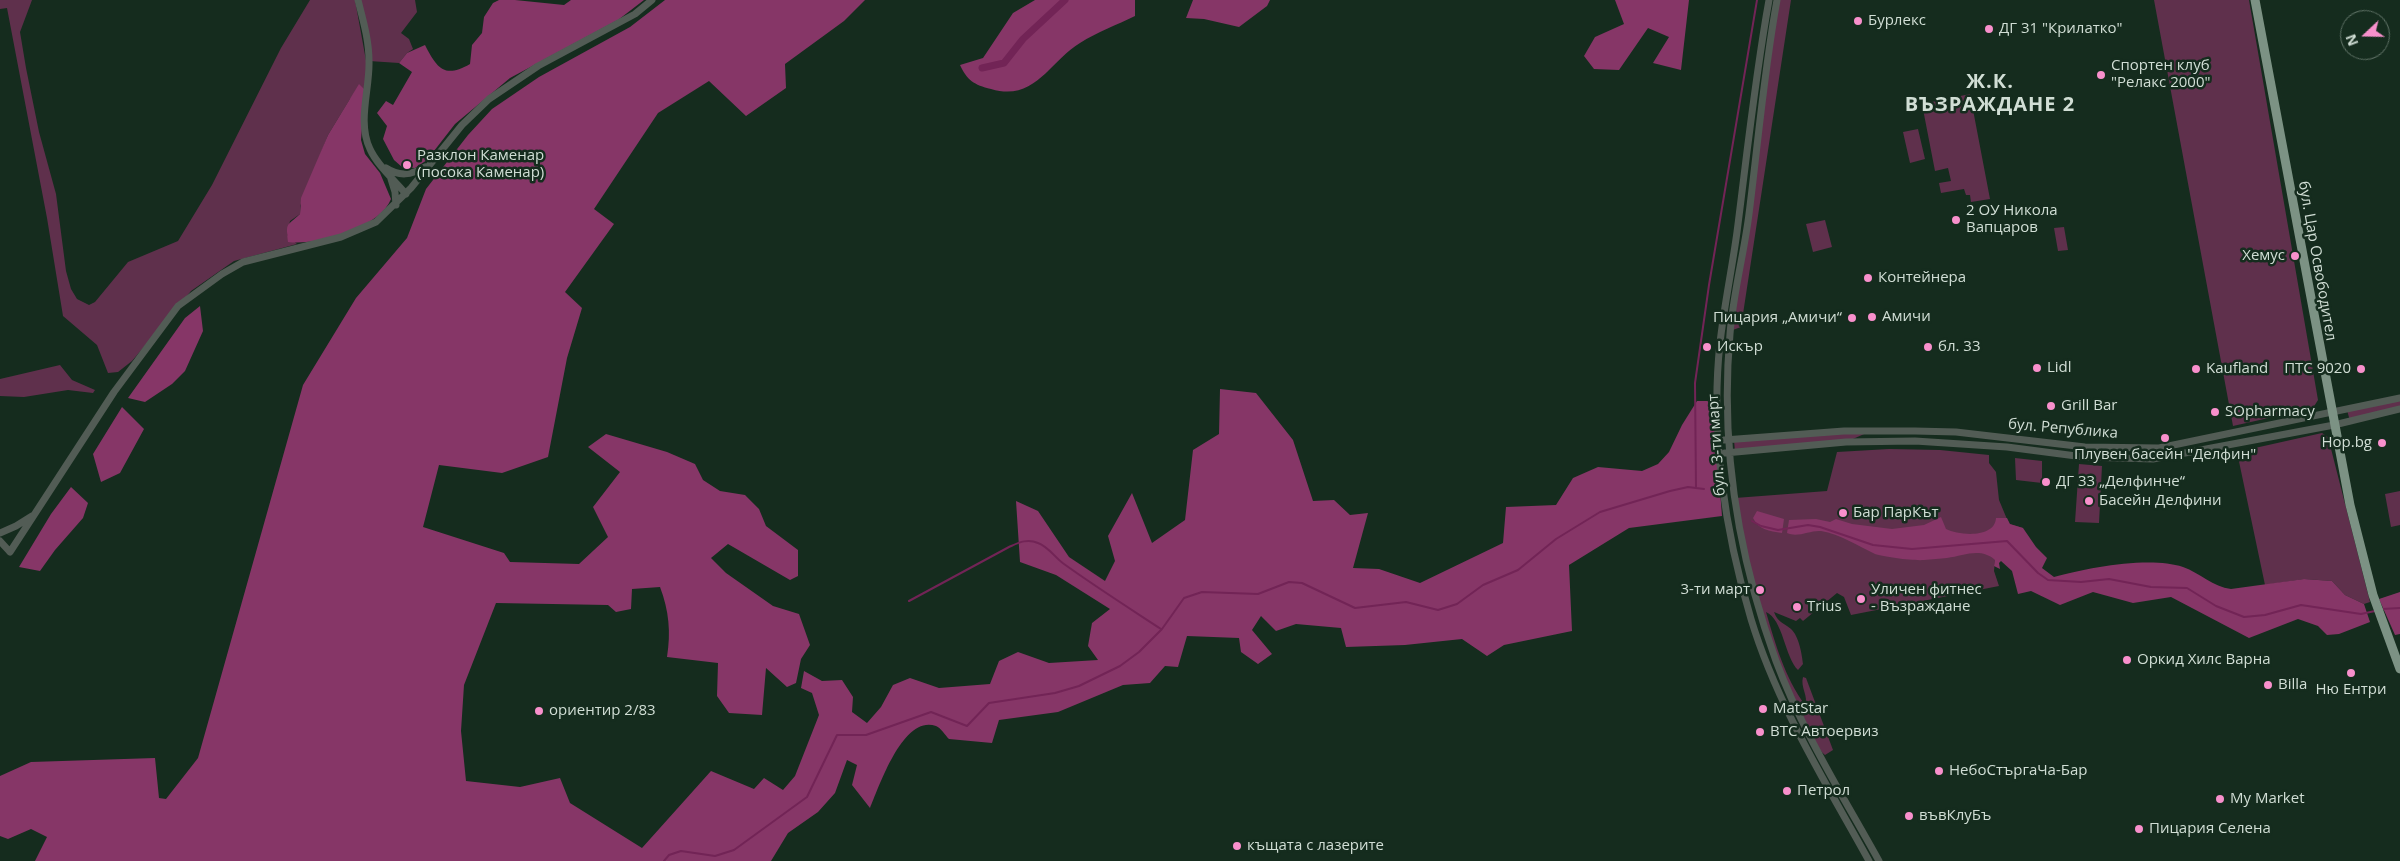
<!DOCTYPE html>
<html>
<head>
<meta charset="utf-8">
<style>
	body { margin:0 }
	#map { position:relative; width:2400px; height:861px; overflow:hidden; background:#152c1e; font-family:"Open Sans",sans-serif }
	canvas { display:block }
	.north { position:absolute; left:2340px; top:10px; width:50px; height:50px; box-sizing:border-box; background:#152c1e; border:1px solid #607367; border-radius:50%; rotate:249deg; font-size:14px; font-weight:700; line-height:20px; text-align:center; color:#d1ded5 }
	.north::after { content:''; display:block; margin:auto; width:18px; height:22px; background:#f890cc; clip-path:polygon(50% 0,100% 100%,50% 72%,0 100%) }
</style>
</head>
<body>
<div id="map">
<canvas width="2400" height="861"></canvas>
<div class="north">N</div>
</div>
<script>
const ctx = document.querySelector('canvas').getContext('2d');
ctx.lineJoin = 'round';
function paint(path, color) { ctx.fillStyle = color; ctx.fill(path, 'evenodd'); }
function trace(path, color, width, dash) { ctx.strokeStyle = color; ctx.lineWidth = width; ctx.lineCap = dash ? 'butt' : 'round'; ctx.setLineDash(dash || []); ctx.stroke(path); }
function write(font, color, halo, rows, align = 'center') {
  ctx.font = font + ' "Open Sans",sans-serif'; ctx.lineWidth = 5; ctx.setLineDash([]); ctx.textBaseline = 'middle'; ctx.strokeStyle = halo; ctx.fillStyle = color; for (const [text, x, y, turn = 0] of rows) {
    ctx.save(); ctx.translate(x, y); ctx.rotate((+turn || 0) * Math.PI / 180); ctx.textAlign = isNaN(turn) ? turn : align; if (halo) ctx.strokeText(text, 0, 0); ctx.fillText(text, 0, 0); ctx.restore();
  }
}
paint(new Path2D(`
	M 0,0 L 32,0 L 20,32 L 26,68 L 39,132 L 56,194 L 66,271 L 71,289 L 77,299 L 89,305 L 95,302 L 128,262 L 178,241 L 212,185 L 281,48 L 310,0 L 355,0 L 367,66 L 365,90 L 350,99 L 328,135 L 300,206 L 300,214 L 290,221 L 287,235 L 297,244 L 234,261 L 191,291 L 132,361 L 118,372 L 108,373 L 97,345 L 63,316 L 47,218 L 7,8 L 0,9 Z
	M 358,0 L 415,0 L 417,12 L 401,33 L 409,39 L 413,49 L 407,53 L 399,63 L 369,61 Z
	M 1777,0 L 1791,0 L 1741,327 L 1730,331 Z
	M 2154,0 L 2249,0 L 2318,400 L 2313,408 L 2233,426 Z
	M 1970,94 L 1990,199 L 1971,202 L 1970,195 L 1966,195 L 1964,189 L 1941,193 L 1939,183 L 1951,181 L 1948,168 L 1935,171 L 1922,104 Z
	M 1918,129 L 1925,159 L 1910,163 L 1903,132 Z
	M 1825,220 L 1832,247 L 1813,252 L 1806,224 Z
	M 2064,227 L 2068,250 L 2058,251 L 2054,228 Z
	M 60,365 L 72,380 L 95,390 L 93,393 L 68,390 L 24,397 L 0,396 L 0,379 Z
	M 2400,398 L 2400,409 L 2350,421 L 2347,410 Z
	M 1871,431 L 1846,442 L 1735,452 L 1734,440 Z
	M 2322,433 L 2328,437 L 2370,602 L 2364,604 L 2345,595 L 2332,581 L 2304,579 L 2265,585 L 2237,452 Z
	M 1889,449 L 1940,450 L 1989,455 L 1989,463 L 1996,472 L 1999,500 L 2009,524 L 2023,528 L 1995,560 L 1994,571 L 1999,586 L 1851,615 L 1844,597 L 1837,593 L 1803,621 L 1800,618 L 1796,621 L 1774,612 C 1778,623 1783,622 1791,629 C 1799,636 1802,655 1803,664 L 1798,670 C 1785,658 1783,619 1766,612 C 1775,643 1785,678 1805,705 C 1809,697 1800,687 1803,677 L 1806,678 L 1833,750 L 1825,755 C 1817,749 1813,735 1808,726 C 1770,654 1751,576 1735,498 L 1827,491 L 1837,452 Z
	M 2015,458 L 2042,461 L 2042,483 L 2016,480 Z
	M 2079,464 L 2102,466 L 2099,523 L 2075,522 Z
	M 2400,491 L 2400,525 L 2391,527 L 2385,494 Z`), '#5f304c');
paint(new Path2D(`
	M 515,0 L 564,5 L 571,0 L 644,0 L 618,20 L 510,78 L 455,124 L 427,160 L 415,168 L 402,167 L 394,160 L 383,139 L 387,126 L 377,113 L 386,101 L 393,105 L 412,72 L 399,63 L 407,53 L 425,45 C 437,68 444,79 470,64 L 472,45 L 482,33 L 484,17 L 493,3 L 499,0 Z
	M 665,0 L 865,0 L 844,21 L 785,64 L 786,88 L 746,116 L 709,81 L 658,113 L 594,209 L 614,224 L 565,292 L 582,308 L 567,358 L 548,457 L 502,473 L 439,465 L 423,527 L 504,553 L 510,562 L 579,564 L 608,537 L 593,507 L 620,472 L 588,447 L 606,434 L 667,452 L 695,464 L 703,480 L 720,491 L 745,495 L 759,509 L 766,526 L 798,550 L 798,576 L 790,580 L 728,544 L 711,558 L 726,573 L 773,606 L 799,614 L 810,645 L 801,659 L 796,683 L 787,687 L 766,668 L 762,715 L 729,713 L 717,696 L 718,663 L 667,657 C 671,632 669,611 660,587 L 632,589 L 631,609 L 616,612 L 608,605 L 496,603 L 464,685 L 461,731 L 466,781 L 520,787 L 560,778 L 570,803 L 642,848 L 711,771 L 754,789 L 764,778 L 783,790 L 795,776 L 819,715 L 812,693 L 801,688 L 804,671 L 822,681 L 842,680 L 853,697 L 852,712 L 867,723 L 881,707 L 893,685 L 910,678 L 939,688 L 990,684 L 999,661 L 1018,652 L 1049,663 L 1098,660 L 1088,646 L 1092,623 L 1110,609 L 1056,575 L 1020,562 L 1016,501 L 1038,511 L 1069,557 L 1105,581 L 1115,561 L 1108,536 L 1132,493 L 1152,543 L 1185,520 L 1193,450 L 1219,434 L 1220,389 L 1256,393 L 1293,440 L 1313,501 L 1334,500 L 1350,515 L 1368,513 L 1353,568 L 1379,569 L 1420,583 L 1503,543 L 1506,507 L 1556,505 L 1573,478 L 1598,467 L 1642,471 L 1658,464 L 1669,452 L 1682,425 L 1697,401 L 1713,401 L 1722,516 L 1629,528 L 1569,565 L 1572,631 L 1504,645 L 1487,656 L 1462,639 L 1405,645 L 1346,647 L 1341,628 L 1296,624 L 1276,631 L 1261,616 L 1252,630 L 1272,654 L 1258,664 L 1241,652 L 1239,638 L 1187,636 L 1178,667 L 1165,666 L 1150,683 L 1123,685 L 1058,712 L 999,720 L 992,743 L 949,739 C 945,735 941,728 936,726 C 903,714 879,787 870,808 L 852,785 L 857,765 L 847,760 L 835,793 L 818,812 L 788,833 L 771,861 L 35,861 L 47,837 L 31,829 L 8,839 L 0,836 L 0,776 L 31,762 L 155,758 L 159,798 L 166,799 L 198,758 L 303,385 L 356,298 L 407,238 L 426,189 L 468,135 L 492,109 L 539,77 L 630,27 Z
	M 1035,0 L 1135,0 L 1135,16 C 1117,25 1097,32 1080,43 C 1049,62 1035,102 991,89 C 974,85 967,80 960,65 L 983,58 L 1013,13 Z
	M 1193,0 L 1270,0 L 1267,6 L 1239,27 L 1204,19 L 1186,18 Z
	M 1615,0 L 1689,0 L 1681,70 L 1653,63 L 1669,37 L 1648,28 L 1619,70 L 1594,69 L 1584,56 L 1595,37 L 1624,24 Z
	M 359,84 L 365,90 L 361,140 L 365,154 L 380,173 L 391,199 C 380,228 316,246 288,242 C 286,222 286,227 300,214 L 301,198 L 328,135 Z
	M 200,306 L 203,331 L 185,371 L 172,384 L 145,402 L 128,398 L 185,318 Z
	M 122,407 L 144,429 L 120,473 L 101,482 L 93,454 Z
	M 71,487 L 88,503 L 83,518 L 55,550 L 40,571 L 19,567 L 51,514 Z
	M 1757,511 L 1784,519 L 1782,533 C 1769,531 1759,530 1753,518 Z
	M 1941,517 L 1946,529 C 1960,536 1995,538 1996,518 L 2007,518 L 2010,524 L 2023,528 L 2036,547 L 2047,558 L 2042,568 L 2054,577 C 2088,568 2149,556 2183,567 C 2200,573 2213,587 2231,589 L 2304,579 L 2332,581 L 2345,595 L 2364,604 L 2370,622 L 2339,634 L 2327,635 L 2318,626 L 2298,619 L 2249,638 L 2171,597 L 2133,603 L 2093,592 L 2060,605 L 2031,591 L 2018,594 L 2012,571 L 2001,561 L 1999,563 L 2000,569 L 1994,566 L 1995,560 C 1980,547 1964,556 1947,558 C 1940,559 1932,559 1924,560 C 1914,561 1884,557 1875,554 C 1858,546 1840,534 1821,531 C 1810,530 1798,538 1787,533 L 1789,520 L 1816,519 L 1830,522 L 1836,519 L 1852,524 L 1892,529 L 1924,525 Z
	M 2400,592 L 2400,634 L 2395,635 L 2379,599 Z`), '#863667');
trace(new Path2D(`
	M 1696,488 L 1695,383 L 1709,285 L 1757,0
	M 1752,521 L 1761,526 L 1778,530 L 1808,525 L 1820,527 L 1873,545 L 1912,549 L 2007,541 L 2038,573 L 2048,580 L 2081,582 L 2109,579 L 2151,587 L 2187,588 L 2216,606 L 2244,617 L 2265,615 L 2301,605 L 2361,614 L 2375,611
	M 909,601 L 1009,547 C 1018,543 1027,538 1038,543 C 1049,547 1055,558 1064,564 C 1096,587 1129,608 1161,629
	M 2382,609 L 2400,608
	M 664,861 L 669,855 L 681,851 L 715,856 L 734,850 L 807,797 L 837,735 L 866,735 L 931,712 L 967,726 L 989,703 L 1055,693 L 1079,686 L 1120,666 L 1139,652 L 1162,629 L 1184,598 L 1202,592 L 1258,594 L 1289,582 L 1302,583 L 1355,608 L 1406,602 L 1438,610 L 1457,604 L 1483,585 L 1518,570 L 1556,539 L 1600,512 L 1670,491 L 1688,487 L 1704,489`), '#722456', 2);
trace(new Path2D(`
	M 982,68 L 1004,63 L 1023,39 L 1065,0`), '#722456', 7);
trace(new Path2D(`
	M 358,0 C 363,20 369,40 369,61 C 370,89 357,122 370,149 C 377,165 394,180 406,194
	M 1769,0 C 1755,77 1747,154 1737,232 C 1732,269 1724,306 1720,343 C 1710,434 1725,532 1751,619 C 1777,705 1826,783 1869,861
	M 1777,0 C 1764,71 1758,143 1749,214 C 1744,254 1733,294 1730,334 C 1720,446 1738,556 1776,661 C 1802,731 1843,796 1879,861
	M 386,168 C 400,177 411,175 425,167
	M 391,179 L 395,192 L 396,205
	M 1724,440 L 1844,431 L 1915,431 L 1956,432 L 2085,447 L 2159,448 L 2400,398
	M 1725,453 L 1846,442 L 1915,441 L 2007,447 L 2084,457 L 2153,459 L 2334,425 L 2400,409
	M 0,533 L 16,526 L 32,516
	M 0,541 L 10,552
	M 10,552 L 114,392 L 178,306 L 222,274 L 243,262 L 341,237 L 376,222 L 411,188 L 462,125 L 489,99 L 538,66 L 635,14 L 652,0`), '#525c55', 7);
trace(new Path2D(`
	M 2255,0 L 2350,505 L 2373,595 L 2400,669`), '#7c9284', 9);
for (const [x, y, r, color] of [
	[1858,21,5,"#f890cc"],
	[1989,29,5,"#f890cc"],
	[2101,75,5,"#f890cc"],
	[407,165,5,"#f890cc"],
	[1956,220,5,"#f890cc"],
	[2295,256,5,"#f890cc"],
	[1868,278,5,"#f890cc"],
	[1872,317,5,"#f890cc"],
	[1852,318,5,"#f890cc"],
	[1707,347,5,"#f890cc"],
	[1928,347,5,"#f890cc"],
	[2037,368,5,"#f890cc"],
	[2196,369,5,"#f890cc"],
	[2361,369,5,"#f890cc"],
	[2051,406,5,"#f890cc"],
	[2215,412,5,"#f890cc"],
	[2165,438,5,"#f890cc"],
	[2382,443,5,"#f890cc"],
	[2046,482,5,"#f890cc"],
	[2089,501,5,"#f890cc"],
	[1843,513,5,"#f890cc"],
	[1760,590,5,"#f890cc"],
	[1861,599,5,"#f890cc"],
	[1797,607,5,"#f890cc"],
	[2127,660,5,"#f890cc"],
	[2351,673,5,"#f890cc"],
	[2268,685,5,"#f890cc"],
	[1763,709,5,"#f890cc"],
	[539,711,5,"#f890cc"],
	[1760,732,5,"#f890cc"],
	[1939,771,5,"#f890cc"],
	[1787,791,5,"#f890cc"],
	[2220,799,5,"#f890cc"],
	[1909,816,5,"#f890cc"],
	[2139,829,5,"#f890cc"],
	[1237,846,5,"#f890cc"]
]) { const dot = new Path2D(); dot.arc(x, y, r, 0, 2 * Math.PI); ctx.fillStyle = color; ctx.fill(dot); trace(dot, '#152c1e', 2); }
write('15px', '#d1ded5', '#152c1e', [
	["Бурлекс",1868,21],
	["ДГ 31 \"Крилатко\"",1999,29],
	["Спортен клуб",2111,66],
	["\"Релакс 2000\"",2111,83],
	["Разклон Каменар",417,156],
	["(посока Каменар)",417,173],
	["2 ОУ Никола",1966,211],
	["Вапцаров",1966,228],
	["Хемус",2285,256,"right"],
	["Контейнера",1878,278],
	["Амичи",1882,317],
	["Пицария „Амичи“",1842,318,"right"],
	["Искър",1717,347],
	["бл. 33",1938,347],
	["Lidl",2047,368],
	["Kaufland",2206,369],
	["ПТС 9020",2351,369,"right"],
	["Grill Bar",2061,406],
	["SOpharmacy",2225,412],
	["Hop.bg",2372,443,"right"],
	["Плувен басейн \"Делфин\"",2165,455,"center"],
	["ДГ 33 „Делфинче“",2056,482],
	["Басейн Делфини",2099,501],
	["Бар ПарКът",1853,513],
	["3-ти март",1750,590,"right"],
	["Уличен фитнес",1871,590],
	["- Възраждане",1871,607],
	["Trius",1807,607],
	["Оркид Хилс Варна",2137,660],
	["Billa",2278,685],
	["Ню Ентри",2351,690,"center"],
	["MatStar",1773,709],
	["ориентир 2/83",549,711],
	["ВТС Автоервиз",1770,732],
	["НебоСтъргаЧа-Бар",1949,771],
	["Петрол",1797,791],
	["My Market",2230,799],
	["въвКлуБъ",1919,816],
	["Пицария Селена",2149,829],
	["къщата с лазерите",1247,846]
], 'left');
write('15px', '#d1ded5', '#152c1e', [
	["бул. Цар Освободител",2317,261,80],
	["бул. Република",2063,429,5],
	["бул. 3-ти март",1717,445,-94]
]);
ctx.letterSpacing = '1px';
write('bold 20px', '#d1ded5', '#152c1e', [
	["Ж.К.",1990,82],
	["ВЪЗРАЖДАНЕ 2",1990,105]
]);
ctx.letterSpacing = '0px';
</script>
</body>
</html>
